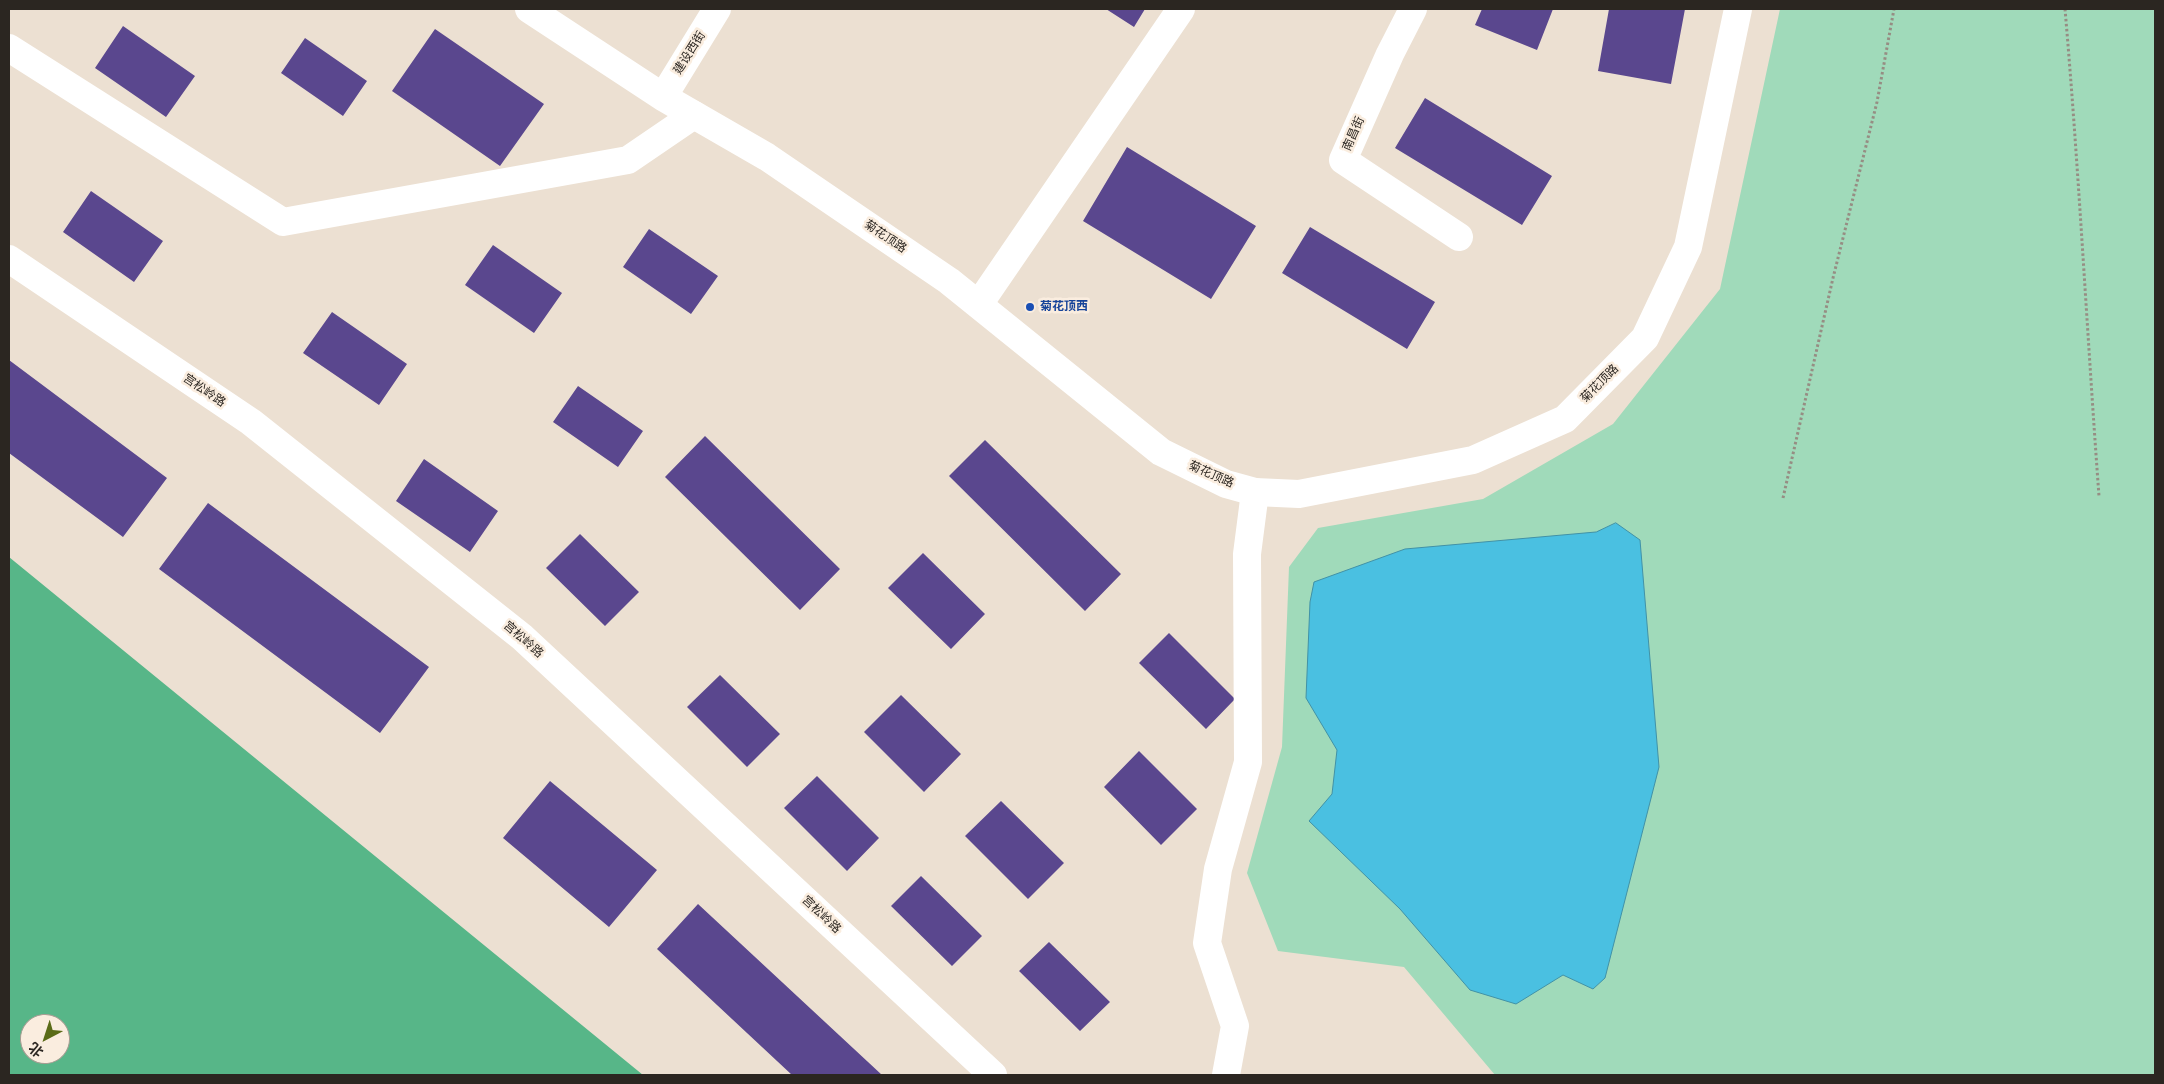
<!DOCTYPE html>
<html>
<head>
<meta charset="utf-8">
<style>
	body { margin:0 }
	#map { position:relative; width:2164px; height:1084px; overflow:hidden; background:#ece0d2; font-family:Poppins,"Noto Sans SC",sans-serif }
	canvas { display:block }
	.frame { position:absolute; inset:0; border:10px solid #2b2621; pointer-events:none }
	.north { position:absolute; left:20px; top:1014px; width:50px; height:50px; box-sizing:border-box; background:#faeddf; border:1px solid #a79d93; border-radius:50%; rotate:220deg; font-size:14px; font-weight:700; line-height:20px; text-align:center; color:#2b2621 }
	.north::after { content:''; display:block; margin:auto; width:18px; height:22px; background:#5a6b17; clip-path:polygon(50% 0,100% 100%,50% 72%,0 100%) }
</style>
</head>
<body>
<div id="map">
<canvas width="2164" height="1084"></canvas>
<div class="frame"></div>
<div class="north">北</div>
</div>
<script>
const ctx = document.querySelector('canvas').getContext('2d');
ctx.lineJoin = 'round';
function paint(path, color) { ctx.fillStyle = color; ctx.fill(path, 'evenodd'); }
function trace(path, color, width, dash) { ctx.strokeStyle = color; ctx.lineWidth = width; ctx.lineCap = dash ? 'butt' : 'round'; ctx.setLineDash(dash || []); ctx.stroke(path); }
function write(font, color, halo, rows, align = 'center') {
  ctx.font = font + ' Poppins,"Noto Sans SC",sans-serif'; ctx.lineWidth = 5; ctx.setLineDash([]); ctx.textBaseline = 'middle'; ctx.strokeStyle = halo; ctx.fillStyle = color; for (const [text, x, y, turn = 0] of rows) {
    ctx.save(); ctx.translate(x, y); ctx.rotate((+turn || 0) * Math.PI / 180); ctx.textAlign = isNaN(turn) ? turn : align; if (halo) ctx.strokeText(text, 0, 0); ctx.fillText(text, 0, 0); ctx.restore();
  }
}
paint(new Path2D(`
	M 1780,9 L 2155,9 L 2155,1075 L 1495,1075 L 1404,967 L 1278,951 L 1247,873 L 1282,747 L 1289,567 L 1318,528 L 1483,499 L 1613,424 L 1720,289 Z`), '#a0daba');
paint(new Path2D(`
	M 9,557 L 643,1075 L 9,1075 ZM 30,1024 L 60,1024 L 60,1054 L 30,1054 Z`), '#57b688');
const water = new Path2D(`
	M 1616,523 L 1640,540 L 1659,767 L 1605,978 L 1593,989 L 1563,975 L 1516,1004 L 1470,990 L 1400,909 L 1309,821 L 1332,794 L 1337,750 L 1306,698 L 1310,602 L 1314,582 L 1405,549 L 1596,532 Z`);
paint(water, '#4ac0e1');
trace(water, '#4192a7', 1);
paint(new Path2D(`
	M 1106,9 L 1145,9 L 1134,27 Z
	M 1482,9 L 1553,9 L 1537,50 L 1475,25 Z
	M 1609,9 L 1685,9 L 1671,84 L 1598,71 Z
	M 123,26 L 195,76 L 166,117 L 95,68 Z
	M 435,29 L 544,104 L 500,166 L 392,91 Z
	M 305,38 L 367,81 L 343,116 L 281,73 Z
	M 1425,98 L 1552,176 L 1522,225 L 1395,148 Z
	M 1127,147 L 1256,226 L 1211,299 L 1083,221 Z
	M 91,191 L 163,241 L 134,282 L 63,232 Z
	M 1310,227 L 1435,302 L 1407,349 L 1282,273 Z
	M 649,229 L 718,276 L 691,314 L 623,267 Z
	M 493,245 L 562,293 L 534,333 L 465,285 Z
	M 332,312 L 407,364 L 379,405 L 303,353 Z
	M 9,360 L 167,478 L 123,537 L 9,453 Z
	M 578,386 L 643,431 L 618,467 L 553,422 Z
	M 705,436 L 840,569 L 800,610 L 665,477 Z
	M 985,440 L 1121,574 L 1085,611 L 949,476 Z
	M 424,459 L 498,511 L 470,552 L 396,501 Z
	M 208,503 L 429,667 L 380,733 L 159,569 Z
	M 580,534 L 639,592 L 605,626 L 546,568 Z
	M 923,553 L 985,614 L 951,649 L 888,588 Z
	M 1169,633 L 1235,699 L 1206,729 L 1139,663 Z
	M 720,675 L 780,734 L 747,767 L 687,707 Z
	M 901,695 L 961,754 L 924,792 L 864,732 Z
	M 1139,751 L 1197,809 L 1161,845 L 1104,787 Z
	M 817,776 L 879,838 L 847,871 L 784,808 Z
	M 550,781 L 657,870 L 609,927 L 503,838 Z
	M 1001,801 L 1064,863 L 1028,899 L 965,836 Z
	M 921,876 L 982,936 L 952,966 L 891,906 Z
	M 698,904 L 882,1075 L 792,1075 L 657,949 Z
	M 1049,942 L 1110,1002 L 1080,1031 L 1019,971 Z`), '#5a478e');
trace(new Path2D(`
	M 2065,9 C 2079,171 2087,334 2099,496
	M 1783,498 L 1833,278 L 1877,102 L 1894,9`), '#968d83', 3, [2.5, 2.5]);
trace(new Path2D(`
	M 9,48 L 283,222 L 628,160 L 694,115
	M 979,304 L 1181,9
	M 1226,1075 L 1235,1026 L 1207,943 L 1218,869 L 1248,762 L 1247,554 L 1255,492`), '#fff', 28);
trace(new Path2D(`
	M 529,9 L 663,97 L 767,157 L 949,281 L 1161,452 L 1226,484 L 1255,492 L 1299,494 L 1473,460 L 1565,419 L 1645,338 L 1688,247 L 1738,9
	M 1413,9 L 1390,54 L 1343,160 L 1459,237
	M 663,97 L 717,9
	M 9,259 L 251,422 L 522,637 L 993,1075`), '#fff', 28);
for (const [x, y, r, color] of [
	[1030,307,5,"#1a4fb4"]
]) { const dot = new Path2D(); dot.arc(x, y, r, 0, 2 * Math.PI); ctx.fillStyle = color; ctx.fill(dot); trace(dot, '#faeddf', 2); }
write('12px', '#2b2621', '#faeddf', [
	["建设西街",690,53,-58],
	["南昌街",1354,134,-66],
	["菊花顶路",885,237,34],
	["菊花顶路",1600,384,-45],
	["宫松岭路",204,391,34],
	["菊花顶路",1211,475,24],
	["宫松岭路",523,640,41],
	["宫松岭路",821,915,43]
]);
write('bold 12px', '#164399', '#faeddf', [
	["菊花顶西",1040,307]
], 'left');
</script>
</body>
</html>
